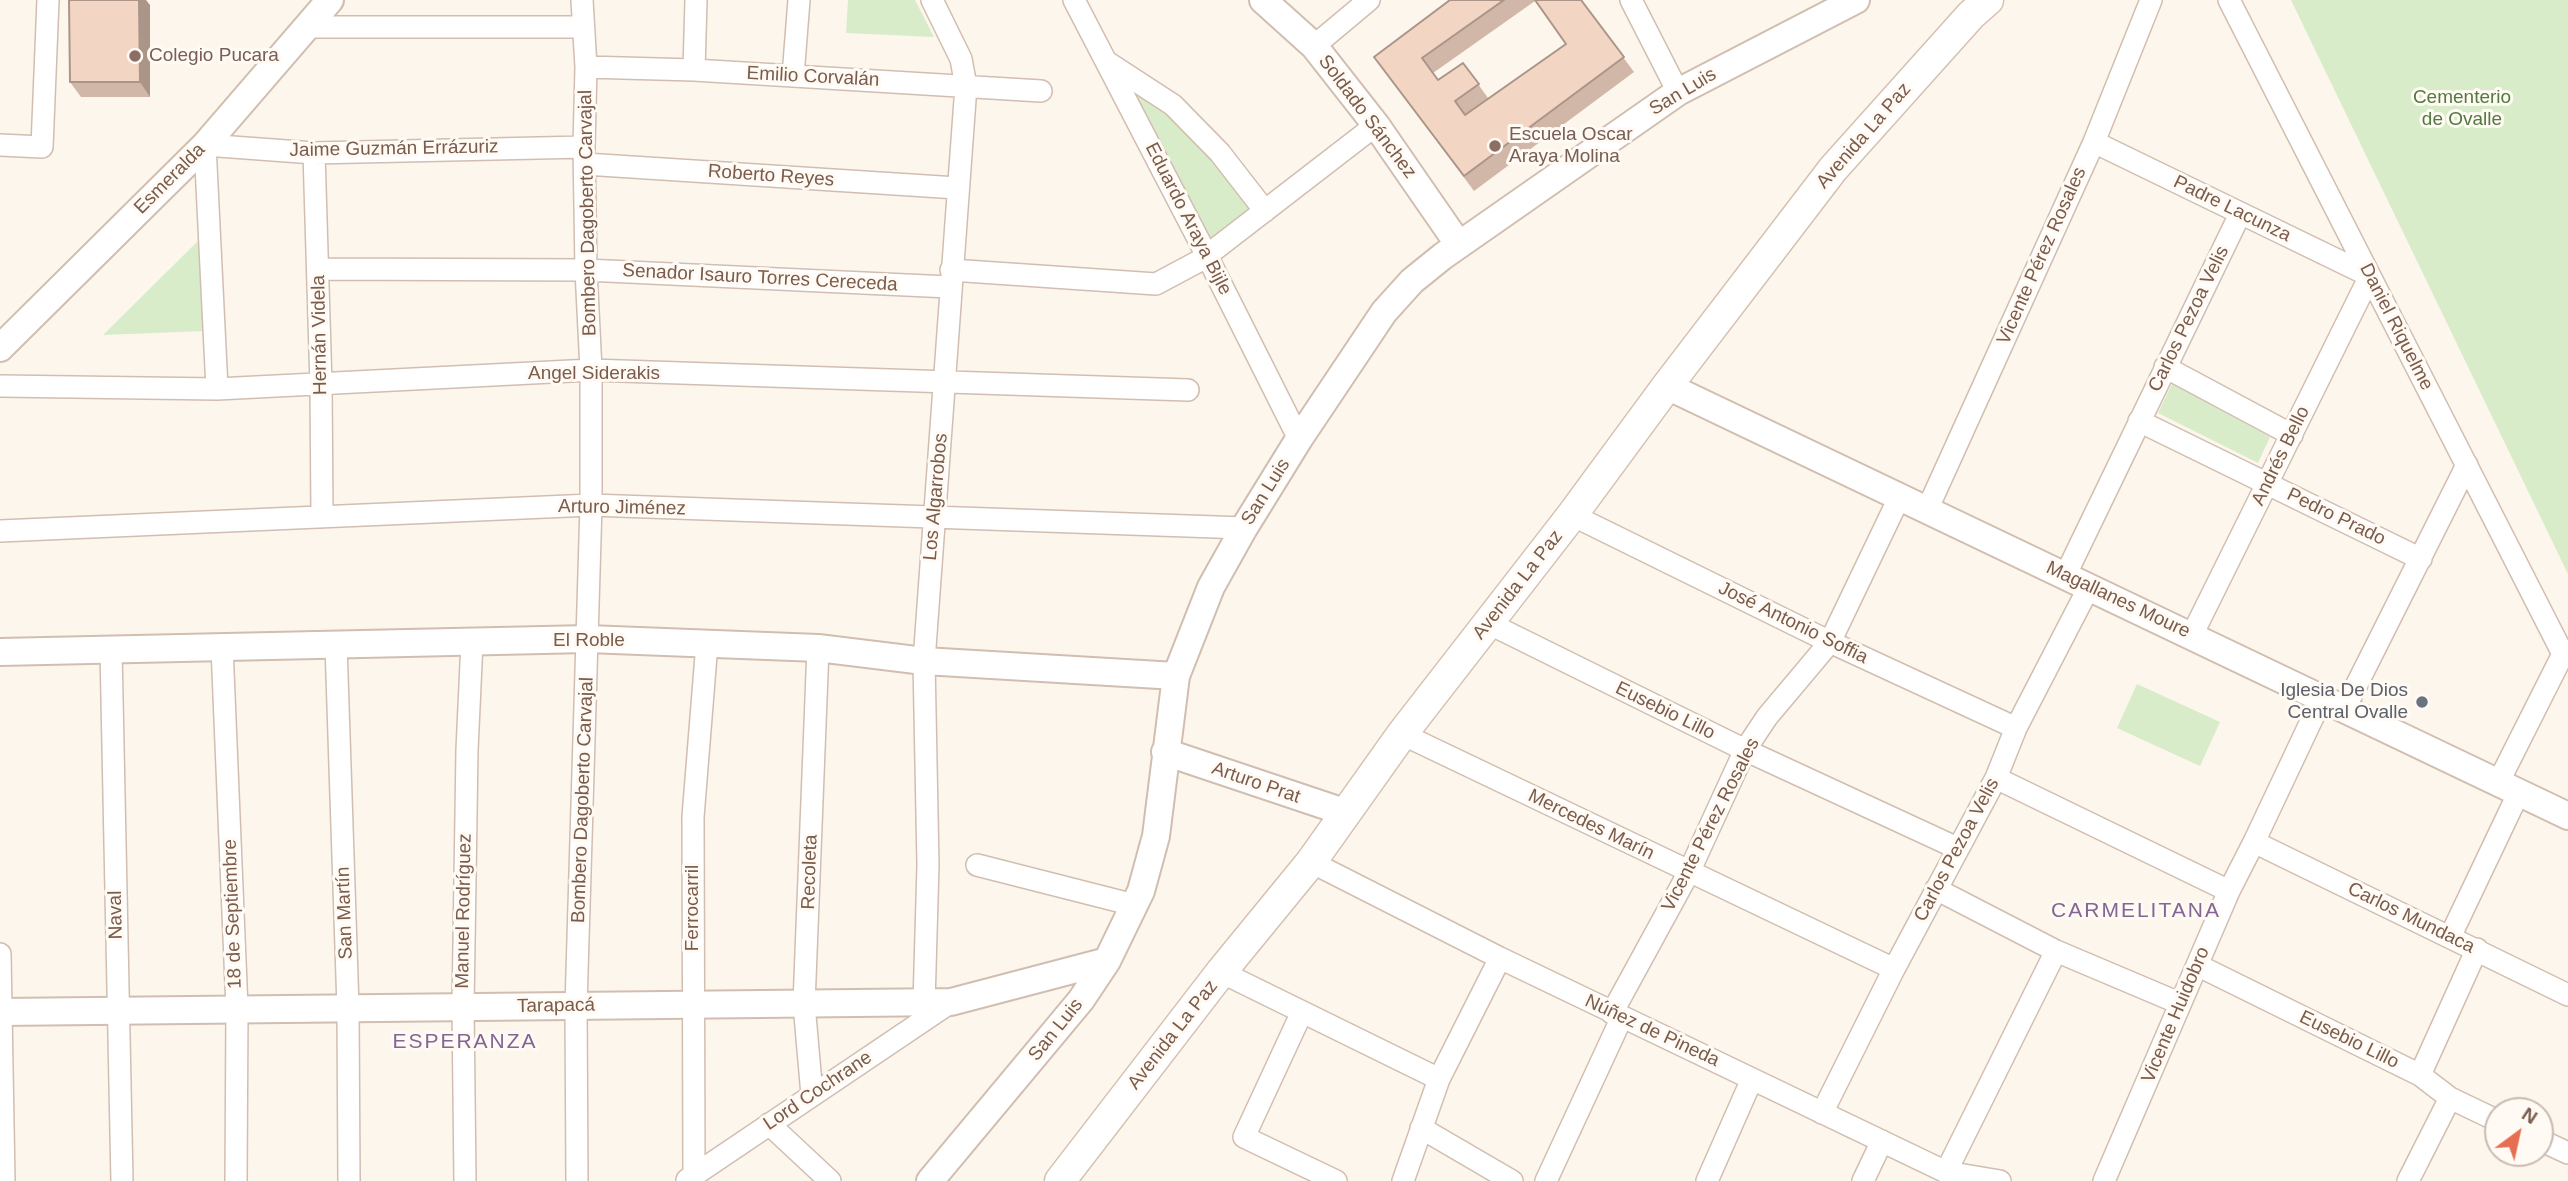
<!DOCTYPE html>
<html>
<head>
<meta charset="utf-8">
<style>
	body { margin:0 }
	#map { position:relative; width:2568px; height:1181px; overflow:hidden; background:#fdf6ec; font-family:Helvetica,sans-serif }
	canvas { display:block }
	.north { position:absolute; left:2484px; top:1097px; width:70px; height:70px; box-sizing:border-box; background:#fffaf3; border:2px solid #cabbb1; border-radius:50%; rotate:33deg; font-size:19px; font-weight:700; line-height:28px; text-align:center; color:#7a5c4d }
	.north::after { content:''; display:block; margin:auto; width:24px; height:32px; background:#e76f51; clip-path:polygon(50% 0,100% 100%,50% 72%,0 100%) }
</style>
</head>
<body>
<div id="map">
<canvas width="2568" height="1181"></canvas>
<div class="north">N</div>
</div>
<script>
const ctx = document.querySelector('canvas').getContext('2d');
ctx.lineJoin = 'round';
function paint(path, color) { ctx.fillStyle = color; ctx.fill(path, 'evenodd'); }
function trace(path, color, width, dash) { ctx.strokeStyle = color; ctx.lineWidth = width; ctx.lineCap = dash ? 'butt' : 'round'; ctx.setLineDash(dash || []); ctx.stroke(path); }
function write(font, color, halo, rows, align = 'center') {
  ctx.font = font + ' Helvetica,sans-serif'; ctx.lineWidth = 6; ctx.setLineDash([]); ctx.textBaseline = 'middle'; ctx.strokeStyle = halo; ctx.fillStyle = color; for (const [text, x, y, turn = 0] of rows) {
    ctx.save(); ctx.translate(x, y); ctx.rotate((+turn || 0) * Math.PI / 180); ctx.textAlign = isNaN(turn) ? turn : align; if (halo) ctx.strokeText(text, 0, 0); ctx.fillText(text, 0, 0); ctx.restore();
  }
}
paint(new Path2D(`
	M 848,0 L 915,0 L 934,37 L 846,33 Z
	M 2291,0 L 2568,0 L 2568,574 Z
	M 1122,80 L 1177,122 L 1230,176 L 1255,208 L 1211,239 Z
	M 199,240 L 203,331 L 103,335 Z
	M 2172,384 L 2270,437 L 2258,463 L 2158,413 Z
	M 2137,684 L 2220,722 L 2200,766 L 2117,728 Z`), '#d8ecc9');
const minor = new Path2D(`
	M 1074,0 L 1207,256 L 1299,439
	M 1631,0 L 1678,92
	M 2229,0 L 2563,654 L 2498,783
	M 305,27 L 582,27
	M 1314,46 L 1369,0
	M 1107,62 L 1173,105 L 1220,153 L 1265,211
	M 586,67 L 694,70 L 1041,91
	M 694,70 L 696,0
	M 793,76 L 799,0
	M 2094,142 L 2370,276 L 2192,635
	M 0,145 L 42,147 L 48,0
	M 314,153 L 321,385 L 322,517
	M 585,164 L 957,188
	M 318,269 L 586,270 L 949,287
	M 951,270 L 1156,284 L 1201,260 L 1376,125
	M 2165,367 L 2292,435
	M 0,386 L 217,389 L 591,370 L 1188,390
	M 217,389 L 205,145 L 314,153 L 584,147
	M 2139,421 L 2421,559
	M 1927,510 L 2094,142 L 2151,0
	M 1572,515 L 1830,642 L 2016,728
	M 0,531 L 591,505 L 1244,528
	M 2065,576 L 2240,214
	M 1488,623 L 1745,750 L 1957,848
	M 336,645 L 348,1008 L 349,1181
	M 222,647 L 237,1009 L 236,1181
	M 111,650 L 122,1181
	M 2345,708 L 2467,465
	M 1402,734 L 1894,969
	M 1996,778 L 2229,891
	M 2254,842 L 2568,995
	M 1311,862 L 1500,958 L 1946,1172 L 2000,1181
	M 977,865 L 1134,905
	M 1936,889 L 2056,951 L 2179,1003
	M 2450,937 L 2519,792
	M 0,954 L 4,1181
	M 2197,965 L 2420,1075 L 2450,1098 L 2498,1121
	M 1221,972 L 1439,1079
	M 924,1003 L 928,865 L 924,661 L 966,86 L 961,59 L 932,0
	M 1302,1012 L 1244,1137 L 1336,1181
	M 1612,1013 L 1689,872 L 1745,750 L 1767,717 L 1830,642 L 1899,498
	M 2420,1075 L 2477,949
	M 812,1095 L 804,1004 L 818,648
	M 1822,1113 L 1894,969 L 1996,778 L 2016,728 L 2089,587
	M 769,1124 L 830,1181
	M 1421,1128 L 1512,1181
	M 2540,1140 L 2568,1153
	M 1946,1172 L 2056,951
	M 694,1173 L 693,817 L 707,643
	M 687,1180 L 951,1002
	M 465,1181 L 463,1007 L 467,750 L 472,642
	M 577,1181 L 576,1006 L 591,505 L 591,370 L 586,270 L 584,147 L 586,67 L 582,0
	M 1403,1181 L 1439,1079 L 1500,958
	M 1546,1181 L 1622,1017
	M 1707,1181 L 1752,1079
	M 1863,1181 L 1882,1141
	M 2104,1181 L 2229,891 L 2254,842 L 2322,698
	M 2408,1181 L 2450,1098`);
const tertiary = new Path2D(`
	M 1263,0 L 1314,46 L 1376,125 L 1459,245
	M 0,348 L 205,145 L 330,0
	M 1667,386 L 2568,816
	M 0,652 L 588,639 L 818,648 L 924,661 L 1176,676
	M 1165,752 L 1347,813
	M 0,1012 L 951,1002 L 1107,961
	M 930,1181 L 1081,1000 L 1107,961 L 1141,891 L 1156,836 L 1176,676 L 1211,587 L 1244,528 L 1299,439 L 1384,312 L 1412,281 L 1443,256 L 1678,92 L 1856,0`);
const secondary = new Path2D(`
	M 1060,1181 L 1221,972 L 1311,862 L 1402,734 L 1572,515 L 1667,386 L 1833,169 L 1971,15 L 1988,0`);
trace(minor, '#d1beb0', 24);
trace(tertiary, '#d1beb0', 30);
trace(secondary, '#d6c0b0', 33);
trace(minor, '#fff', 21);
trace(tertiary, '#fff', 26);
trace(secondary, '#fff', 30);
paint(new Path2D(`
	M 1450,0 L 1581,0 L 1634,72 L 1474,191 L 1374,57 ZM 1535,1 L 1566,44 L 1488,98 L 1463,63 L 1438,80 L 1433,73 Z
	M 150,5 L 150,97 L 81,97 L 70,82 Z`), '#d1b7a8');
paint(new Path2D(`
	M 139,0 L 146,0 L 150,5 L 150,97 L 140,82 Z`), '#aa9588');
const building = new Path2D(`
	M 69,0 L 139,0 L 140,82 L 70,82 Z
	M 1450,0 L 1504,0 L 1422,58 L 1438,80 L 1463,63 L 1479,84 L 1455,101 L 1465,115 L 1566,44 L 1535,0 L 1581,0 L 1624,57 L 1464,176 L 1374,57 Z`);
paint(building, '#f3d5c3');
trace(building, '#aa9588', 2);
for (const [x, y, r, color] of [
	[135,56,7,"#8d6e63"],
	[1495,146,7,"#8d6e63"],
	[2422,702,7,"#6b7280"]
]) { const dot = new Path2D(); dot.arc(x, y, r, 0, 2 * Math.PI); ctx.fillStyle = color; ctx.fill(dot); trace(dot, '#fffaf3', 2.5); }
write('19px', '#785e54', '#fffaf3', [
	["Colegio Pucara",149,56],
	["Escuela Oscar",1509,135],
	["Araya Molina",1509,157]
], 'left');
write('19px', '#7a5c4d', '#fffaf3', [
	["Emilio Corvalán",813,77,3],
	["San Luis",1683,92,-31],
	["Soldado Sánchez",1367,117,53],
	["Avenida La Paz",1864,136,-49],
	["Jaime Guzmán Errázuriz",394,149,-1],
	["Roberto Reyes",771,176,4],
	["Esmeralda",170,179,-45],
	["Padre Lacunza",2232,209,26],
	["Bombero Dagoberto Carvajal",588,213,-91],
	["Eduardo Araya Bijle",1188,219,63],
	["Vicente Pérez Rosales",2042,256,-66],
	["Senador Isauro Torres Cereceda",760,278,3],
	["Carlos Pezoa Velis",2189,319,-64],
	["Daniel Riquelme",2396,327,63],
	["Hernán Videla",320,335,-91],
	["Angel Siderakis",594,374],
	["Andrés Bello",2281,456,-64],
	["San Luis",1266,492,-58],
	["Los Algarrobos",936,497,-85],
	["Arturo Jiménez",622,508,1],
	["Pedro Prado",2336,517,26],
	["Avenida La Paz",1518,585,-52],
	["Magallanes Moure",2118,600,25],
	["José Antonio Soffia",1793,623,26],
	["El Roble",589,641],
	["Eusebio Lillo",1665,711,26],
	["Arturo Prat",1256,783,19],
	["Bombero Dagoberto Carvajal",583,800,-88],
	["Mercedes Marín",1591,825,26],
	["Vicente Pérez Rosales",1711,825,-63],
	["Carlos Pezoa Velis",1957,850,-62],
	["Recoleta",810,872,-88],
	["Ferrocarril",693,908,-90],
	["Manuel Rodríguez",464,911,-89],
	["San Martín",345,913,-92],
	["18 de Septiembre",233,914,-92],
	["Naval",116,915,-91],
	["Carlos Mundaca",2411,918,26],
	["Tarapacá",556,1006,-1],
	["Vicente Huidobro",2176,1015,-67],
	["San Luis",1056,1030,-51],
	["Núñez de Pineda",1652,1031,25],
	["Avenida La Paz",1173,1035,-52],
	["Eusebio Lillo",2349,1040,26],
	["Lord Cochrane",818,1091,-34]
]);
write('19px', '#537a41', '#fffaf3', [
	["Cementerio",2462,98],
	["de Ovalle",2462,120]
]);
write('19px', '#5b616d', '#fffaf3', [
	["Iglesia De Dios",2408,691],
	["Central Ovalle",2408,713]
], 'right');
ctx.letterSpacing = '2px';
write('21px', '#846695', '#fffaf3', [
	["CARMELITANA",2136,911],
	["ESPERANZA",465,1042]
]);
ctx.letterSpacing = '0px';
</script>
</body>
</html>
